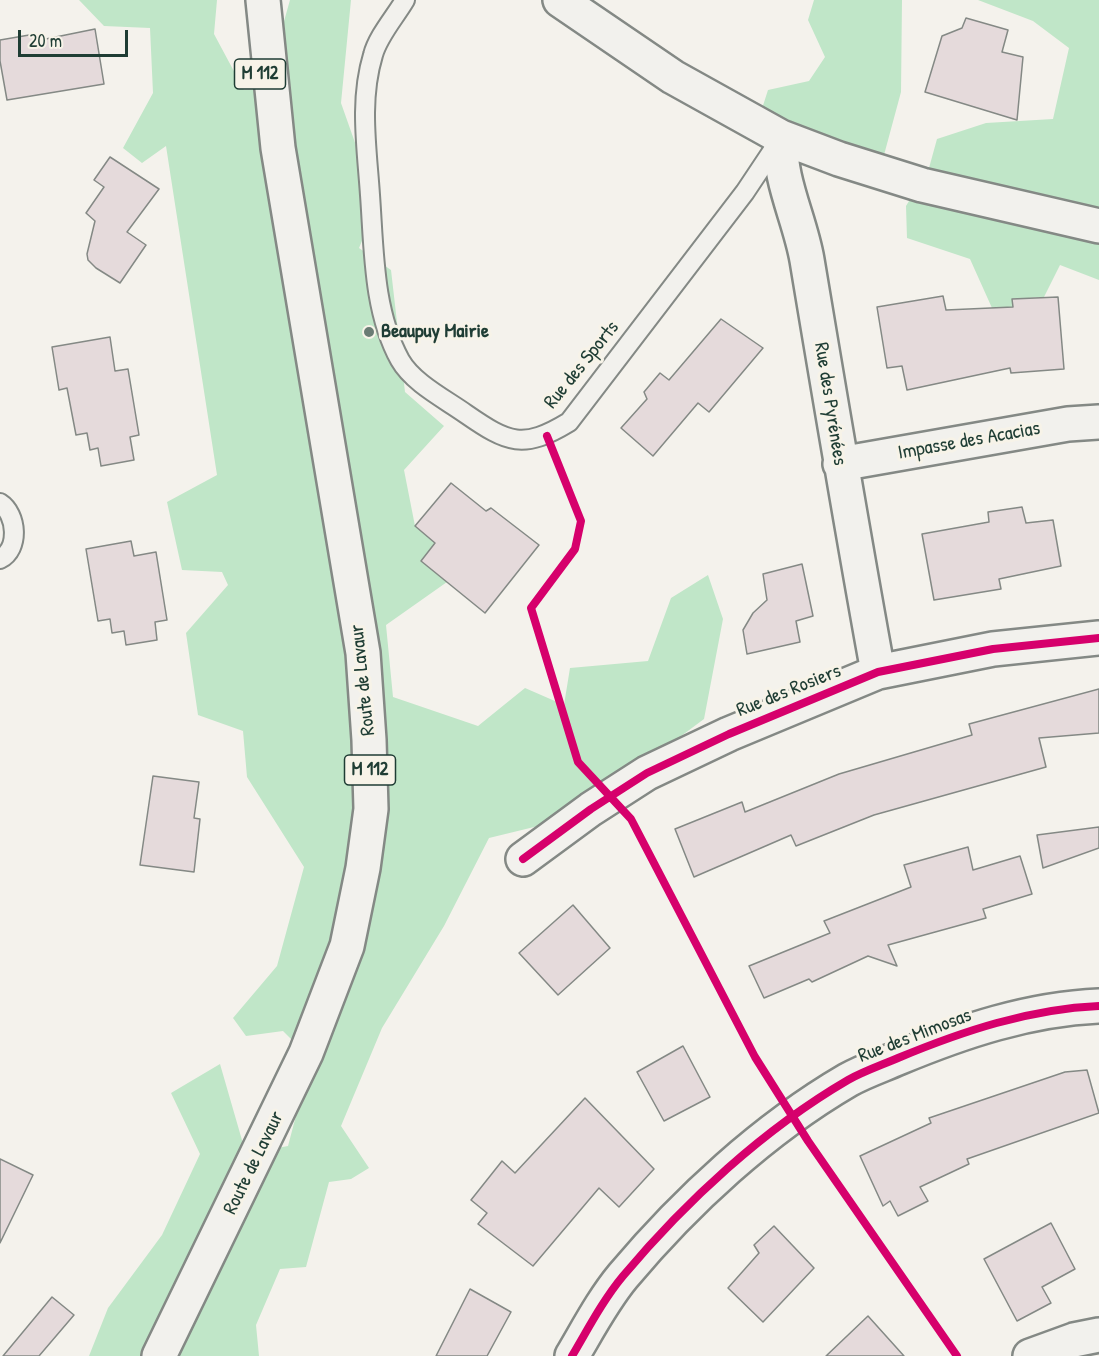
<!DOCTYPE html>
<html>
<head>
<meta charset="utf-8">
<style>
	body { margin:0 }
	#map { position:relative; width:1099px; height:1356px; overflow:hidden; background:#f4f2ec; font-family:"Patrick Hand",sans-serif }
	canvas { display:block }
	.scale { position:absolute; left:18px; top:30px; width:110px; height:27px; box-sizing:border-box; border:3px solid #1f3d34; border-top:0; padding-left:8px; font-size:18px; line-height:21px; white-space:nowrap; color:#1f3d34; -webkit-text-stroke:4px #f7f3e8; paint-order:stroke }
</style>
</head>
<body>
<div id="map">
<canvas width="1099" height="1356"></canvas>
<div class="scale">20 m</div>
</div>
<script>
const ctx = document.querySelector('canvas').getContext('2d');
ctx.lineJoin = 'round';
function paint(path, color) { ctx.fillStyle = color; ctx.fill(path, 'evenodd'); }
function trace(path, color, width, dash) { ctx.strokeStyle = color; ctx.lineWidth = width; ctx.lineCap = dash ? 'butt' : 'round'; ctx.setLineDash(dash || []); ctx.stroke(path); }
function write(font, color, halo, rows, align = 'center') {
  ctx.font = font + ' "Patrick Hand",sans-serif'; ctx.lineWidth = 6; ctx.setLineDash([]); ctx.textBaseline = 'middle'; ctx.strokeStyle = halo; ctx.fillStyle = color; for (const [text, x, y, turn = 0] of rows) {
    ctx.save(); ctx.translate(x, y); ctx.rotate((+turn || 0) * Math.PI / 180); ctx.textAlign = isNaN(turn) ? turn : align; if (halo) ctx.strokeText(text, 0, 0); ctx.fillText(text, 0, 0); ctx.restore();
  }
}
paint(new Path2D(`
	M 79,0 L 217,0 L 214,34 L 244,90 L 291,89 L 279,39 L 290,0 L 351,0 L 341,103 L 377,205 L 359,248 L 391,270 L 405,392 L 444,426 L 404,470 L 415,526 L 435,543 L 421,561 L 447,582 L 386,625 L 393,697 L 478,726 L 525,688 L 564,705 L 570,668 L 648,661 L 671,598 L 708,575 L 723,619 L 704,719 L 571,818 L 489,838 L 444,926 L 382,1028 L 341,1126 L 369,1168 L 351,1179 L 329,1182 L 306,1267 L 280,1269 L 256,1325 L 259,1356 L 89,1356 L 108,1308 L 162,1235 L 200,1154 L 171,1093 L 220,1064 L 246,1154 L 288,1146 L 311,1059 L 283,1031 L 246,1036 L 233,1018 L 277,966 L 304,867 L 247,777 L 243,731 L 198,715 L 186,633 L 228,585 L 222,572 L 182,570 L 167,502 L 217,475 L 166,146 L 142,163 L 123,148 L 153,93 L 150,28 L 104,26 Z
	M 814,0 L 902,0 L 901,92 L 884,155 L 835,154 L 759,118 L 768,90 L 809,81 L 825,57 L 808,20 Z
	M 978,0 L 1099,0 L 1099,280 L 1060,265 L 1044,297 L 1012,299 L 1013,307 L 992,308 L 970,259 L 907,238 L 906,206 L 929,168 L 937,139 L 986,123 L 1053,119 L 1069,48 L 1033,21 Z`), '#c0e6c8');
const building = new Path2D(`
	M 966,18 L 1008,30 L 1002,52 L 1023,57 L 1017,120 L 925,92 L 942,36 L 962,28 Z
	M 95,29 L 104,84 L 7,100 L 0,61 L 0,40 L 35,34 L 36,41 Z
	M 110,157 L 159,189 L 127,232 L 146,245 L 120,283 L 96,268 L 88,260 L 87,254 L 95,221 L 86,213 L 104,187 L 94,180 Z
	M 943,296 L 946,310 L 1013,307 L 1012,299 L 1058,297 L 1064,369 L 1011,373 L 1010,368 L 907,390 L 902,366 L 887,368 L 877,307 Z
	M 721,319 L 763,348 L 709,412 L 698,403 L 653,456 L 621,428 L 647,399 L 644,392 L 660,373 L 669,380 Z
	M 110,337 L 115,371 L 128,369 L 139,435 L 130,437 L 134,460 L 101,466 L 98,448 L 90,450 L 87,433 L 76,435 L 67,388 L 59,390 L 52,347 Z
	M 451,483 L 486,511 L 491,508 L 539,545 L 485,613 L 421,561 L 435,543 L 415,526 Z
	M 1022,507 L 1026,523 L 1053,520 L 1061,566 L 999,579 L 1001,589 L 934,600 L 922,534 L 989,522 L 988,512 Z
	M 131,541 L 134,556 L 156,552 L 167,620 L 155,622 L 157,640 L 126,645 L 124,631 L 112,633 L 110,619 L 98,621 L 86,549 Z
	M 802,564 L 813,616 L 796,621 L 800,642 L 747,654 L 743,630 L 753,613 L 767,600 L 763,574 Z
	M 1099,689 L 1099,733 L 1039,738 L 1046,767 L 874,815 L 796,846 L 791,835 L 694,877 L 675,829 L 742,802 L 745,812 L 839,774 L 972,735 L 969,724 Z
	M 153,776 L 199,782 L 194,818 L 200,819 L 194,872 L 140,865 Z
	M 1099,827 L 1099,848 L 1043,868 L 1037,835 Z
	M 968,847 L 973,870 L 1020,856 L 1032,894 L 983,909 L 986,918 L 888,945 L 897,966 L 868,956 L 812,982 L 809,979 L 764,998 L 749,966 L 830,933 L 824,921 L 911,887 L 904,865 Z
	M 573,905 L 610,948 L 558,995 L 519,953 Z
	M 683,1046 L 710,1097 L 664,1121 L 637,1072 Z
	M 1087,1070 L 1099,1113 L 967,1159 L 969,1164 L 920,1187 L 928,1201 L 898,1216 L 890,1201 L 883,1206 L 860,1156 L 931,1123 L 929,1118 L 1065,1072 Z
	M 585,1098 L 654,1169 L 619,1207 L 599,1188 L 533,1266 L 478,1224 L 487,1213 L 471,1200 L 502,1161 L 515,1173 Z
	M 0,1159 L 33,1175 L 0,1243 Z
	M 1051,1223 L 1075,1269 L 1042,1287 L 1051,1303 L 1017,1321 L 984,1259 Z
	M 774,1226 L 814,1268 L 763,1322 L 728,1288 L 759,1253 L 754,1245 Z
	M 470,1289 L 511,1312 L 487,1356 L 436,1356 Z
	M 52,1297 L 74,1315 L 39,1356 L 3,1356 Z
	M 868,1316 L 904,1356 L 826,1356 Z`);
paint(building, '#e5dadb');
trace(building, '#848985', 1.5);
const lane = new Path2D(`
	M 405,0 C 395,17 378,36 373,55 C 359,101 367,149 370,195 C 374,249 373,311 400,360 C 413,383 445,399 466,414 C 508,443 523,450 569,422 L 745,192 L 779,141
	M 0,503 C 17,514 20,549 0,559`);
const street = new Path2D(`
	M 560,0 L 673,77 L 781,137 L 839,159 L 922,185 L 1099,226
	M 781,137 C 778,179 800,219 807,260 C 830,398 853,535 878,672
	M 840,464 L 1068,424 L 1099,422
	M 523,859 L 591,809 L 647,773 L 729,734 L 878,672 L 993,649 L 1099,638
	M 572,1356 C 588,1329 603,1300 623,1276 C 686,1201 764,1129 848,1080 C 864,1071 882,1065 898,1058 C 963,1031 1029,1009 1099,1006
	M 1030,1356 L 1074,1340 L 1099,1335`);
const primary = new Path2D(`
	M 159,1356 L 306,1053 L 347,946 L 363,868 L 371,809 L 369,740 L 363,653 L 278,148 L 263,0`);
trace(lane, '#848985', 22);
trace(street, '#848985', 38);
trace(primary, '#848985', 38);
trace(lane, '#f2f1ed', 18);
trace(street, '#f2f1ed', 33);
trace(primary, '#f2f1ed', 33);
trace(new Path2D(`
	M 547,436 L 581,521 L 575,549 L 531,608 L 578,762 L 631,819 L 755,1057 L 808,1141 L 957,1356
	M 523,859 L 591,809 L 647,773 L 729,734 L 878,672 L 993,649 L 1099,638
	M 572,1356 C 588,1329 603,1300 623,1276 C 686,1201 764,1129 848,1080 C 864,1071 882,1065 898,1058 C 963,1031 1029,1009 1099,1006`), '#d6006c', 8);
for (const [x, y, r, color] of [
	[369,332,6,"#6a7c74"]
]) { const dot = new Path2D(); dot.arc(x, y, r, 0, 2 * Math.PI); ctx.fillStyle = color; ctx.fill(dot); trace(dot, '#f7f3e8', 2); }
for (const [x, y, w] of [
	[260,74,51],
	[370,770,51]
]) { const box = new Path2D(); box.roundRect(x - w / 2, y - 15, w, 30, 4.5); ctx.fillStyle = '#f7f3e8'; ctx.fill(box); trace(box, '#1f3d34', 1.5); }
write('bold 18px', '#1f3d34', null, [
	["M 112",260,74],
	["M 112",370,770]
]);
write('bold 20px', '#1f3d34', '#f7f3e8', [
	["Beaupuy Mairie",381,332]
], 'left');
write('20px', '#1f3d34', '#f7f3e8', [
	["Rue des Sports",582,365,-51],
	["Rue des Pyrénées",830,404,81],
	["Impasse des Acacias",969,441,-10],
	["Route de Lavaur",363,680,-96],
	["Rue des Rosiers",789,691,-22],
	["Rue des Mimosas",915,1036,-21],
	["Route de Lavaur",254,1163,-64]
]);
</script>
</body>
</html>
